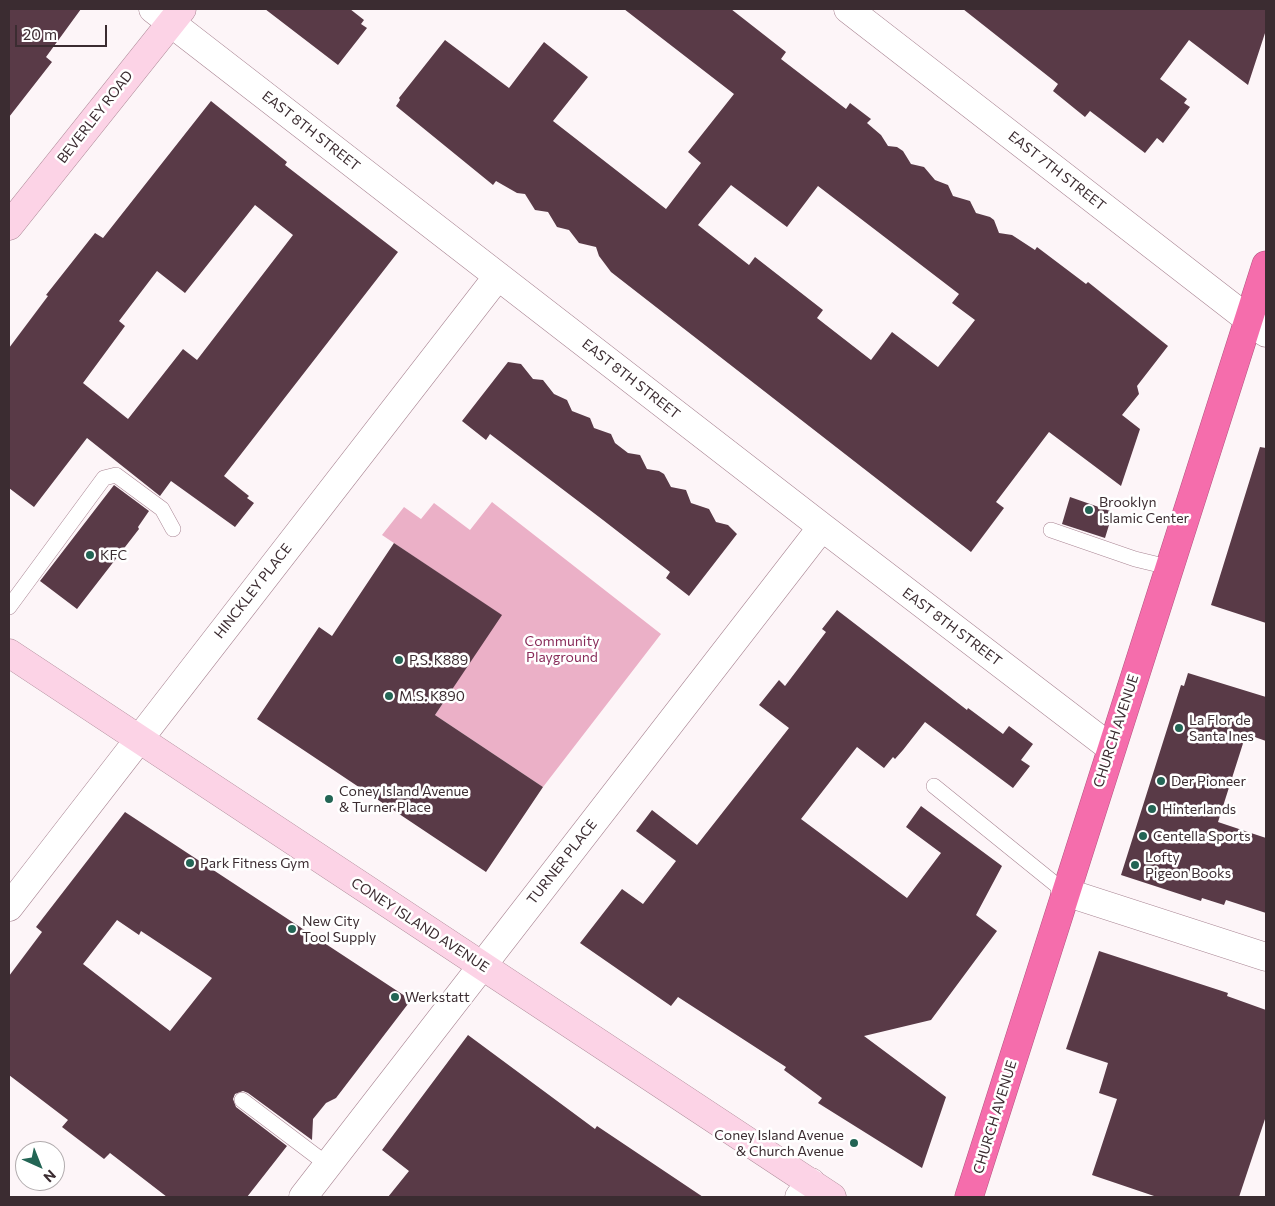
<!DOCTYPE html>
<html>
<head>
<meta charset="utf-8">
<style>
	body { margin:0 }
	#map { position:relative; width:1275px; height:1206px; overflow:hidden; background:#fdf5f8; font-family:Commissioner,sans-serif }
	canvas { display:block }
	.frame { position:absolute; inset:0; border:10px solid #3b2c31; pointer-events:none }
	.north { position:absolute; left:15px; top:1141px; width:50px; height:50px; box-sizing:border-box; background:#fff; border:1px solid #b1abad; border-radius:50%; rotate:136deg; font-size:14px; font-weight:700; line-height:20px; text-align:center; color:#3b2c31 }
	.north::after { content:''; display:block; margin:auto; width:18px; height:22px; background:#236555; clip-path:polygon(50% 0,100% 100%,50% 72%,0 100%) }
	.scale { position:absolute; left:15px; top:25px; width:92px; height:22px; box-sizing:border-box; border:2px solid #3b2c31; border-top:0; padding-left:6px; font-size:15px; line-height:18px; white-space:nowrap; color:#3b2c31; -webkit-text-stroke:4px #fff; paint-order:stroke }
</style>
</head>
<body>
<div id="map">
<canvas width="1275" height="1206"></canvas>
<div class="frame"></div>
<div class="north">N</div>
<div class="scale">20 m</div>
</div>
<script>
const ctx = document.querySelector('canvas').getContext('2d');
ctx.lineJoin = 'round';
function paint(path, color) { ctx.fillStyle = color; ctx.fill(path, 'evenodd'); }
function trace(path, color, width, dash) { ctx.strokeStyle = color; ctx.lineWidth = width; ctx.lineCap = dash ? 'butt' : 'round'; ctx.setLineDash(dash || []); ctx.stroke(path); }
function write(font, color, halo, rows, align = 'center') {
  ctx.font = font + ' Commissioner,sans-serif'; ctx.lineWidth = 5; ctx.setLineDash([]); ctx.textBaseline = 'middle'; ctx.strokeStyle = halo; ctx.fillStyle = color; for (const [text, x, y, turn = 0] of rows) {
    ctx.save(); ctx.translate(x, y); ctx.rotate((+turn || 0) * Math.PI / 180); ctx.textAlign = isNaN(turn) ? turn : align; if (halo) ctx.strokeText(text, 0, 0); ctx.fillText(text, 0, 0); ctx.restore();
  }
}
paint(new Path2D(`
	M 492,502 L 661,634 L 543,787 L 435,715 L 501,615 L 382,535 L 404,507 L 421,519 L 434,503 L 470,530 Z`), '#ebb0c7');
paint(new Path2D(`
	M 9,9 L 81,9 L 46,57 L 52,62 L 9,117 Z
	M 265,9 L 350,9 L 364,20 L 361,24 L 367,28 L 338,65 Z
	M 624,9 L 731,9 L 786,52 L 781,59 L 846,109 L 850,103 L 871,119 L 867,123 L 881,135 L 888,146 L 897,147 L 903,151 L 911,164 L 924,167 L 935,180 L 948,185 L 953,196 L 970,201 L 976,213 L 990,217 L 994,220 L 999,233 L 1012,235 L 1035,250 L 1037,247 L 1086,284 L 1088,282 L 1168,346 L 1137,386 L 1139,394 L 1122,415 L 1140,429 L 1121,486 L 1049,432 L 996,502 L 1004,508 L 971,552 L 611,272 L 599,256 L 596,247 L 579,243 L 569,230 L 557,227 L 548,212 L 535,210 L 525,194 L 517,193 L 496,181 L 493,185 L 396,106 L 400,100 L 399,98 L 445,40 L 509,88 L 544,42 L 588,77 L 553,121 L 666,209 L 701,163 L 688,152 L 734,94 ZM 731,185 L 787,227 L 818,186 L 959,294 L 952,303 L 975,320 L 938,367 L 892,332 L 871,360 L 817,318 L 823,310 L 755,257 L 749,265 L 698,225 Z
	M 963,9 L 1266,9 L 1266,30 L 1248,85 L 1189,40 L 1160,79 L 1187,99 L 1184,103 L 1190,107 L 1163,143 L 1157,138 L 1145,153 L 1090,111 L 1085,117 L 1053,91 L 1058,84 Z
	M 211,101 L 287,162 L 285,165 L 398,252 L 224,476 L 249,496 L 247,498 L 254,503 L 235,527 L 171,481 L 160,496 L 87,438 L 34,507 L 9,488 L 9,348 L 48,296 L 46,295 L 95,233 L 103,238 ZM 255,205 L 293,235 L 197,360 L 183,349 L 128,419 L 83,383 L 125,326 L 119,321 L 157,271 L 185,293 Z
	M 508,362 L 521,364 L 533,379 L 543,380 L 554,394 L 567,400 L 572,411 L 590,418 L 594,428 L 611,434 L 615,443 L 628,453 L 640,455 L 647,469 L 659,471 L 664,474 L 671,487 L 686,490 L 691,503 L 709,509 L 716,522 L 728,525 L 737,534 L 689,596 L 666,578 L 670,572 L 603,520 L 490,434 L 486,440 L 462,421 Z
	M 1260,447 L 1266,448 L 1266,623 L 1211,605 Z
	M 114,485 L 149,511 L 138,527 L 139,529 L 77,609 L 40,581 Z
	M 1070,497 L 1113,512 L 1105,538 L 1062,524 Z
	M 394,543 L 502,615 L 435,715 L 543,787 L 486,872 L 257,719 L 319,627 L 332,636 Z
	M 837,610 L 967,710 L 968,708 L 1003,734 L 1009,726 L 1033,744 L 1021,760 L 1030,766 L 1013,788 L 925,722 L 903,750 L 895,759 L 893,757 L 884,768 L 857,747 L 801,819 L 907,898 L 941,853 L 906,827 L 921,806 L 1002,866 L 976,915 L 997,931 L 931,1020 L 864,1036 L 946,1097 L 922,1168 L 818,1103 L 822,1098 L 784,1070 L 786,1067 L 678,997 L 671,1006 L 580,943 L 622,889 L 643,904 L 676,861 L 636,831 L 652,810 L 697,845 L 789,728 L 759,705 L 779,680 L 785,686 L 826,632 L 822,629 Z
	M 1188,673 L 1266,697 L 1266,741 L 1246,734 L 1218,822 L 1266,838 L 1266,913 L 1226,900 L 1224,905 L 1202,898 L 1201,901 L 1121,875 L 1181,685 L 1184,686 Z
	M 125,812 L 411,1000 L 336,1098 L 326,1103 L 313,1119 L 312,1140 L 248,1093 L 243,1091 L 235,1094 L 233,1099 L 236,1107 L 287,1146 L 247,1197 L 167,1197 L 110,1153 L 104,1159 L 62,1127 L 68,1120 L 9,1075 L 9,976 L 42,932 L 36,927 ZM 117,920 L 139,935 L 141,931 L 212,978 L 170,1031 L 83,964 Z
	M 1099,951 L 1228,993 L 1227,996 L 1266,1010 L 1266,1116 L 1239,1197 L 1157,1197 L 1092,1175 L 1117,1099 L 1099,1093 L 1108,1063 L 1066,1049 Z
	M 468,1035 L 595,1129 L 597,1126 L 703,1197 L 388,1197 L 409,1171 L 382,1150 Z`), '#593a47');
const lane = new Path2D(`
	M 1051,530 L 1135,559 L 1168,567
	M 9,607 L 104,478 L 116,475 L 162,509 L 173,529
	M 934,786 L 1065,892
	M 242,1100 L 328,1165`);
const street = new Path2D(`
	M 153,9 L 822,527 L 1111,748
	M 848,9 L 1266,333
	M 1065,892 L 1266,957
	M 9,907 L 498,276
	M 303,1197 L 822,527
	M 799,1197 L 811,1182`);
const secondary = new Path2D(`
	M 9,226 L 182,9
	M 9,653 L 832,1197`);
const highway = new Path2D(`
	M 969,1197 L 1266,265`);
trace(lane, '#a98593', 16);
trace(street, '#a98593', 29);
trace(secondary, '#a98593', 29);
trace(highway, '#b45681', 29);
trace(lane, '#fff', 15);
trace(street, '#fff', 28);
trace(secondary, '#fcd3e6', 28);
trace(highway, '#f56dac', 28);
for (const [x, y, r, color] of [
	[1089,510,5,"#236555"],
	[90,555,5,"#236555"],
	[399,660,5,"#236555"],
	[389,696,5,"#236555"],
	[1179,728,5,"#236555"],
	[1161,781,5,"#236555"],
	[329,799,5,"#236555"],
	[1152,809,5,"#236555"],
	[1143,836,5,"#236555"],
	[190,863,5,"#236555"],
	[1135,865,5,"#236555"],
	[292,929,5,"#236555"],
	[395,997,5,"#236555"],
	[854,1143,5,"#236555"]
]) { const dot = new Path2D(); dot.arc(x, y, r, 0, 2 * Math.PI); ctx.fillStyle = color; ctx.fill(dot); trace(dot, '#fff', 2); }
write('14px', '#3b2c31', '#fff', [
	["BEVERLEY ROAD",95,117,-52],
	["EAST 8TH STREET",311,131,38],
	["EAST 7TH STREET",1057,171,38],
	["EAST 8TH STREET",631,379,38],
	["HINCKLEY PLACE",253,591,-52],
	["EAST 8TH STREET",952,627,37],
	["CHURCH AVENUE",1116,731,-72],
	["TURNER PLACE",562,862,-52],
	["CONEY ISLAND AVENUE",420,925,33],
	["CHURCH AVENUE",995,1117,-73]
]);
write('14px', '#3b2c31', '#fff', [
	["Brooklyn",1099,502],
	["Islamic Center",1099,518],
	["KFC",100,555],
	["P.S. K889",409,660],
	["M.S. K890",399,696],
	["La Flor de",1189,720],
	["Santa Ines",1189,736],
	["Der Pioneer",1171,781],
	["Coney Island Avenue",339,791],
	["& Turner Place",339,807],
	["Hinterlands",1162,809],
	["Centella Sports",1153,836],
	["Lofty",1145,857],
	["Pigeon Books",1145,873],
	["Park Fitness Gym",200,863],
	["New City",302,921],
	["Tool Supply",302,937],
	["Werkstatt",405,997],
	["Coney Island Avenue",844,1135,"right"],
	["& Church Avenue",844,1151,"right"]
], 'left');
write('14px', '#892c5a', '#fff', [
	["Community",562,641],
	["Playground",562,657]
]);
</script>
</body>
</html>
